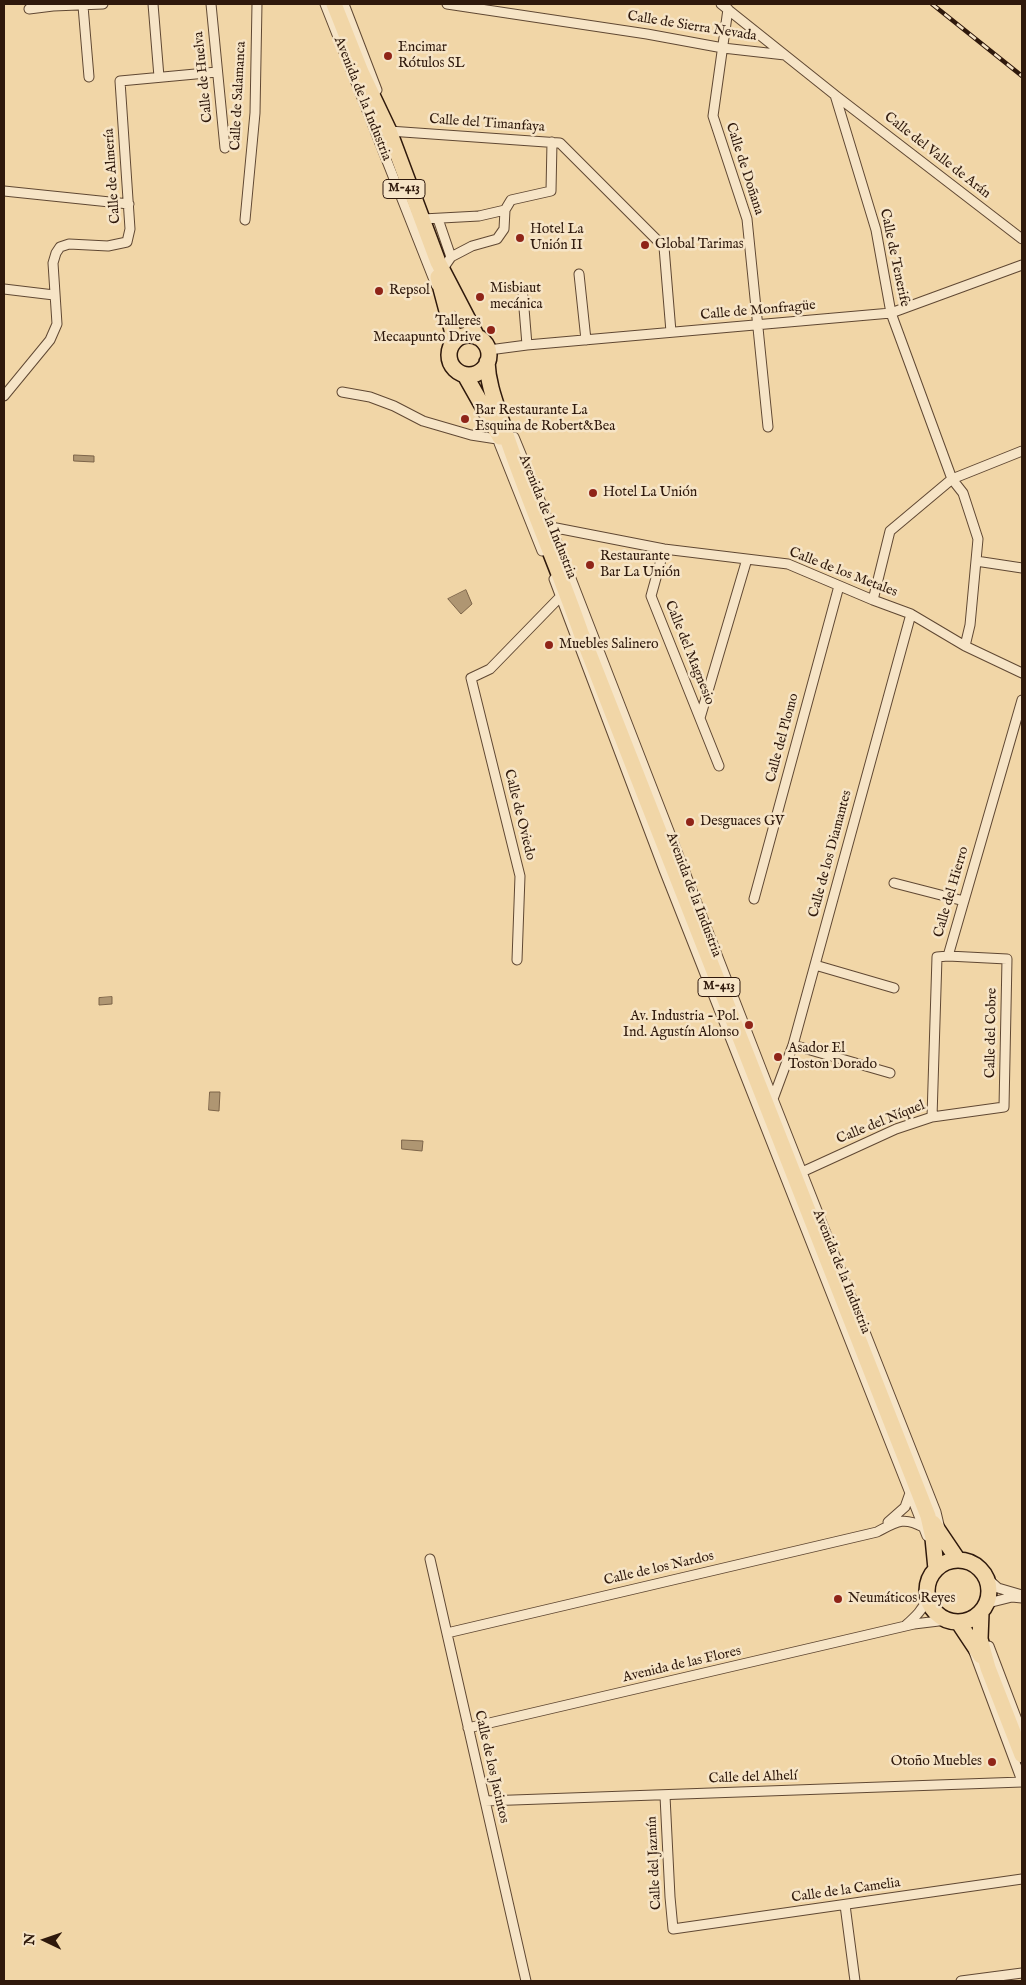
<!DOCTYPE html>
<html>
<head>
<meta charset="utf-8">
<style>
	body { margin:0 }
	#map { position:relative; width:1026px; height:1985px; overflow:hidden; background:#f1d6a7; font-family:"IM FELL English",serif }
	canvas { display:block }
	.frame { position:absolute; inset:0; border:5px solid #2f190c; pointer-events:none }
	.north { position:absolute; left:20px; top:1915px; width:50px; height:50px; -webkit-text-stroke:4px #f6e4c6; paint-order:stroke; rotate:273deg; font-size:14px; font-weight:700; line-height:20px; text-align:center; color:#2f190c }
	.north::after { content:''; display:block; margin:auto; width:18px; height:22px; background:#2f190c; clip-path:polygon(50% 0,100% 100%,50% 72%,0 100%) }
</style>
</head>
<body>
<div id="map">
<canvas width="1026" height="1985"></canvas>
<div class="frame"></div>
<div class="north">N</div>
</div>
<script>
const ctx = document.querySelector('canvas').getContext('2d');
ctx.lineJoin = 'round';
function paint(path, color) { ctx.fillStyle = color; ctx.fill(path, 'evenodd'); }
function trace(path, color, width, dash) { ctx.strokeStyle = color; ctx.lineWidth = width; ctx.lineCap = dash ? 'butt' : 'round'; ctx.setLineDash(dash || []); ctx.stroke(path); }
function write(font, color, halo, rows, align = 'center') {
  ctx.font = font + ' "IM FELL English",serif'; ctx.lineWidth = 5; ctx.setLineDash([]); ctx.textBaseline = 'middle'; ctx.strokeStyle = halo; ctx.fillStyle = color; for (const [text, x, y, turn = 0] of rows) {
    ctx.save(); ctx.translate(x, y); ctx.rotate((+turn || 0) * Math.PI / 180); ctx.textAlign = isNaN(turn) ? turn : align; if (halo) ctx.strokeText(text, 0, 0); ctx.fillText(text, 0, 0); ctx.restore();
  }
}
const water = new Path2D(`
	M 74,455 L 94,456 L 94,462 L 74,461 Z
	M 466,590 L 472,604 L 461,614 L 448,599 Z
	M 112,997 L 112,1004 L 99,1005 L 99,998 Z
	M 210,1092 L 220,1092 L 219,1111 L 209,1110 Z
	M 402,1140 L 423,1141 L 422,1151 L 402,1149 Z`);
paint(water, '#af9672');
trace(water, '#7c6449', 1);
const minor = new Path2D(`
	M 85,4 L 83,6 L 89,77
	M 153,4 L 159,77
	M 211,4 L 225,148
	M 325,4 L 436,285
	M 344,4 L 377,90
	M 447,4 L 647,34 L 723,48 L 785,55
	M 721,4 L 835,95 L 876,230 L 891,313 L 952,479 L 963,493 L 978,539 L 970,625 L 965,646
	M 29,9 L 53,6 L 103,4
	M 728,9 L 713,116 L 747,219 L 768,427
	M 835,95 L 1022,239
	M 388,129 L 389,131 L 560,143 L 664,247 L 671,332
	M 4,191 L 129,204
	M 423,219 L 479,216 L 505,210 L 511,200 L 551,191 L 552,142
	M 438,219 L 451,257
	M 245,220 L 255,113 L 257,4
	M 442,270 L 451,257 L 472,246 L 497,239 L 504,229 L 505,210
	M 579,274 L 586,340
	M 4,289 L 54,295
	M 523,296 L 527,345
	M 489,350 L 527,345 L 891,313 L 1022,265
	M 342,392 L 370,397 L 394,406 L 423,421 L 471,435 L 497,439
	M 4,396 L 50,340 L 57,324 L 53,263 L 56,253 L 60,247 L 69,244 L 108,246 L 127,242 L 130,229 L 120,81 L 217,72
	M 495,433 L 542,551
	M 514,437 L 551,527 L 773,1099 L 936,1512 L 940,1529
	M 551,527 L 664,549 L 788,564 L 873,600 L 911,614 L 965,646 L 1022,673
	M 664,549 L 651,596 L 719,766
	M 976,561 L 1022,568
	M 554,579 L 664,870 L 927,1536
	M 873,600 L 890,531 L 952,479 L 1022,451
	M 700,718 L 747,559
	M 894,883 L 964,901
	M 754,899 L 839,586
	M 517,960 L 520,876 L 471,678 L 490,669 L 560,597
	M 815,965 L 894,988
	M 793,1045 L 890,1073
	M 773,1099 L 793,1045 L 911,614
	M 932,1117 L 937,957 L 948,956 L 1022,700
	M 802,1172 L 896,1129 L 932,1117 L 1004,1107 L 1007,959 L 948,956
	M 888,1522 L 905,1507 L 910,1493
	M 430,1559 L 526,1981
	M 987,1578 L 998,1588 L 1022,1595
	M 988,1603 L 1012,1597 L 1022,1598
	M 905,1626 C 915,1617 923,1610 928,1597
	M 447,1633 L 877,1532 C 896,1522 903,1516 923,1527
	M 989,1646 L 1022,1733
	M 974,1652 L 1022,1781
	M 468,1728 L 914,1624 L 947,1620
	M 665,1796 L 670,1897 L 673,1929 L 1022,1879
	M 485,1801 L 1022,1782
	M 845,1905 L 855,1981
	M 961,1981 L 1022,1973`);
const primary = new Path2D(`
	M 334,4 L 361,72 L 389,131 L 438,262 L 477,337
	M 438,277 L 455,341
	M449 355a20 20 0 1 1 40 0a20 20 0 1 1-40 0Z
	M 487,362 C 488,386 497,406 504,429 C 527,498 557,564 581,633 L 928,1516 L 933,1538 L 936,1569
	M 465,375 L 500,437
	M 933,1523 L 958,1560
	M927 1591a31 31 0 1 1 62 0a31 31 0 1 1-62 0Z
	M 981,1613 L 980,1639 L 988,1668 L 1022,1755
	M 959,1623 L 981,1656`);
trace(minor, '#604833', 11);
trace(primary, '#2f190c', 18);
trace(minor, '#f6e4c6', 9);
trace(primary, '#f1d6a7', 15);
const rail = new Path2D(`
	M 932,4 L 1022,76`);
trace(rail, '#2f190c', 4.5);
trace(rail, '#f6e4c6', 2.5, [8]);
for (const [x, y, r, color] of [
	[388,56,5,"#8f2418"],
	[520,238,5,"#8f2418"],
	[645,245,5,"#8f2418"],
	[379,291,5,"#8f2418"],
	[480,297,5,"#8f2418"],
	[491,330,5,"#8f2418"],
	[465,419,5,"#8f2418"],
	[593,493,5,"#8f2418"],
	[590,565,5,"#8f2418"],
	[549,645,5,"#8f2418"],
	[690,822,5,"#8f2418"],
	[749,1025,5,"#8f2418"],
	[778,1057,5,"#8f2418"],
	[838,1599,5,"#8f2418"],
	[992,1762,5,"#8f2418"]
]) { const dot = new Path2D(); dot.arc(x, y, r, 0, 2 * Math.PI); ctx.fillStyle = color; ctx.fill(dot); trace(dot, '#f6e4c6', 2); }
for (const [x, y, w] of [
	[404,189,42],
	[719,987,42]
]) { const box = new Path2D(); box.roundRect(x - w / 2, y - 9.5, w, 19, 4); ctx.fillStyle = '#f6e4c6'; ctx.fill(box); trace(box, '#2f190c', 1); }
write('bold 12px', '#2f190c', null, [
	["M-413",404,189],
	["M-413",719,987]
]);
write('14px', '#2f190c', '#f6e4c6', [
	["Calle de Sierra Nevada",692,27,9],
	["Calle de Huelva",204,77,-96],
	["Calle de Salamanca",239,96,-87],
	["Avenida de la Industria",362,99,68],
	["Calle del Timanfaya",487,124,4],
	["Calle del Valle de Arán",937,156,38],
	["Calle de Doñana",744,169,72],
	["Calle de Almería",113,176,-94],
	["Calle de Tenerife",894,258,78],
	["Calle de Monfragüe",758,311,-5],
	["Avenida de la Industria",547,517,68],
	["Calle de los Metales",843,573,21],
	["Calle del Magnesio",689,653,68],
	["Calle del Plomo",783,738,-75],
	["Calle de Oviedo",519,815,76],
	["Calle de los Diamantes",831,854,-75],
	["Calle del Hierro",952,892,-74],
	["Avenida de la Industria",693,895,69],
	["Calle del Cobre",992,1033,-89],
	["Calle del Níquel",881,1123,-22],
	["Avenida de la Industria",841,1272,68],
	["Calle de los Nardos",659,1569,-13],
	["Avenida de las Flores",682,1665,-13],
	["Calle de los Jacintos",491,1767,77],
	["Calle del Alhelí",753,1778,-2],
	["Calle del Jazmín",655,1863,-93],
	["Calle de la Camelia",846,1891,-8]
]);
write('14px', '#2f190c', '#f6e4c6', [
	["Encimar",398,48],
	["Rótulos SL",398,64],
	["Hotel La",530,230],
	["Unión II",530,246],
	["Global Tarimas",655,245],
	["Misbiaut",490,289],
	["mecánica",490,305],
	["Repsol",389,291],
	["Talleres",481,322,"right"],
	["Mecaapunto Drive",481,338,"right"],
	["Bar Restaurante La",475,411],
	["Esquina de Robert&Bea",475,427],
	["Hotel La Unión",603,493],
	["Restaurante",600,557],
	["Bar La Unión",600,573],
	["Muebles Salinero",559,645],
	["Desguaces GV",700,822],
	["Av. Industria - Pol.",739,1017,"right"],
	["Ind. Agustín Alonso",739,1033,"right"],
	["Asador El",788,1049],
	["Toston Dorado",788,1065],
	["Neumáticos Reyes",848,1599],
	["Otoño Muebles",982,1762,"right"]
], 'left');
</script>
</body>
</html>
